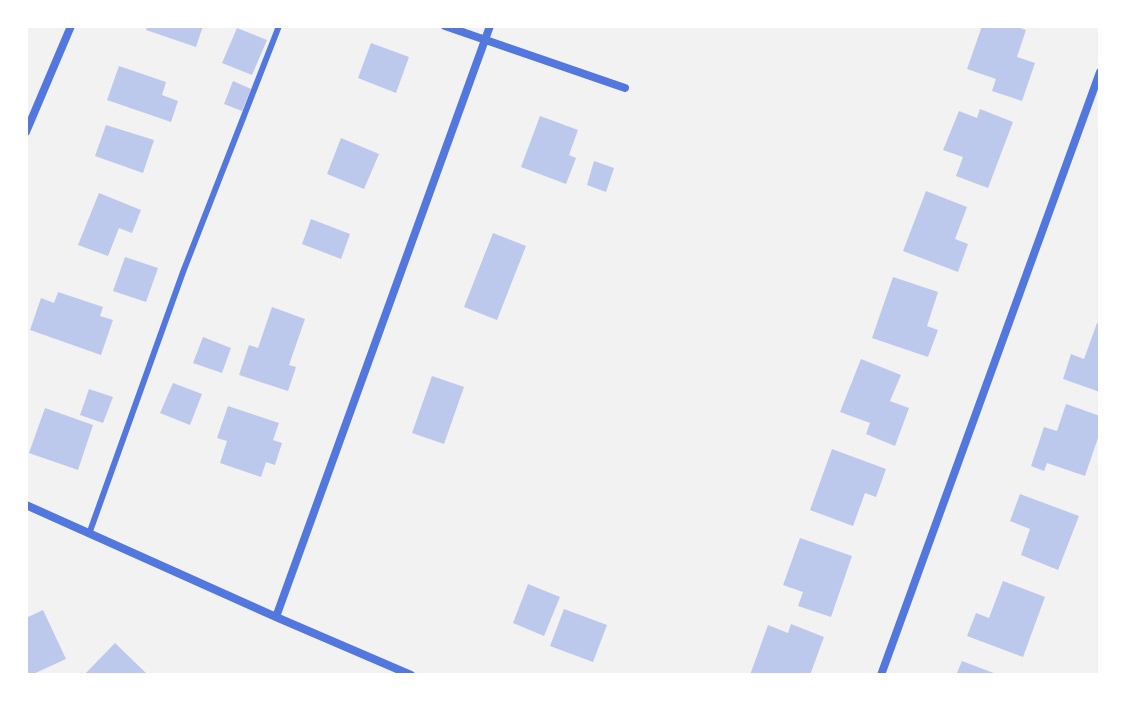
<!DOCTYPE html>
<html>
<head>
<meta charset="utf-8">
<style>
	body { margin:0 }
	#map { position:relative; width:1126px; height:701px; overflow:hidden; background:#f2f2f2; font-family:"Titillium Web",sans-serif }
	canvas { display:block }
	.frame { position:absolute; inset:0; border:28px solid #fff; pointer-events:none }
</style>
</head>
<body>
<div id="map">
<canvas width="1126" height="701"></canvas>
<div class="frame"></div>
</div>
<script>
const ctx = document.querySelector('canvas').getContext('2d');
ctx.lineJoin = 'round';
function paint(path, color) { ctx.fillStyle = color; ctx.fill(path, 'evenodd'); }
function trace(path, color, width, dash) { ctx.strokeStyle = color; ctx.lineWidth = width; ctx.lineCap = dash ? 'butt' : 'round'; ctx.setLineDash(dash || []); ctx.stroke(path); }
paint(new Path2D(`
	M 147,26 L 203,26 L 196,47 L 146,30 Z
	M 982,26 L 1014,26 L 1026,30 L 1017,57 L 1035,63 L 1022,101 L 992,91 L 996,79 L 967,69 Z
	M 237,28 L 267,40 L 252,75 L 222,63 Z
	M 371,43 L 409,57 L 396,93 L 358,78 Z
	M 119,66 L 166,82 L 162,95 L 178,101 L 171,122 L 107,100 Z
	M 233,81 L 251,89 L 242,111 L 224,104 Z
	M 980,109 L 1013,122 L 988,188 L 956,176 L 963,157 L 943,150 L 959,111 L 977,118 Z
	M 540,116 L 578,130 L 569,155 L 576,158 L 566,184 L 521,167 Z
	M 106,125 L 154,140 L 143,173 L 95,156 Z
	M 341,138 L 379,154 L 364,189 L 327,174 Z
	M 594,161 L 614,168 L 606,192 L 587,185 Z
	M 926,191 L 967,207 L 955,239 L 968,244 L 958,272 L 903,251 Z
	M 99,193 L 141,210 L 132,233 L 119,228 L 108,256 L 78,245 Z
	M 311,219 L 350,234 L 341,259 L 302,244 Z
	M 493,233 L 526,246 L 497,320 L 464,307 Z
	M 125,257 L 158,268 L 146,302 L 113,291 Z
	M 893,277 L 938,292 L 927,326 L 938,330 L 928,357 L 872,338 Z
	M 58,292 L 103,307 L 100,316 L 113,320 L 101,355 L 30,330 L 41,298 L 54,303 Z
	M 272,307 L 305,319 L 289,365 L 296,367 L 288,391 L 239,375 L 249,345 L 258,348 Z
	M 1097,323 L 1100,324 L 1100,392 L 1063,379 L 1071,354 L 1084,359 Z
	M 203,337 L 231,348 L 222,373 L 193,363 Z
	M 861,359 L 901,375 L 890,401 L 909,408 L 895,446 L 866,434 L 870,423 L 840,412 Z
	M 432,376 L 464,387 L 444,444 L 412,433 Z
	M 173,383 L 202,394 L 190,425 L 160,413 Z
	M 89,389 L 113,397 L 103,423 L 80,415 Z
	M 1066,404 L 1100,416 L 1100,432 L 1085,476 L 1047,463 L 1044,471 L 1031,466 L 1044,427 L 1057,431 Z
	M 228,406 L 279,423 L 273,440 L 282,443 L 275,465 L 266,462 L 261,477 L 220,463 L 227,441 L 217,438 Z
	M 45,408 L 93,425 L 78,470 L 29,453 Z
	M 832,449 L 886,469 L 876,497 L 865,493 L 853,526 L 810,510 Z
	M 1020,494 L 1079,516 L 1058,570 L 1021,555 L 1030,529 L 1010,521 Z
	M 800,538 L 852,556 L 831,617 L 798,606 L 803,592 L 783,585 Z
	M 1003,581 L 1045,597 L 1023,657 L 967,636 L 976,613 L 989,618 Z
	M 528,584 L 560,597 L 544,636 L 513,623 Z
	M 564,609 L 607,625 L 593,662 L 550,646 Z
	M 43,610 L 66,659 L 31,675 L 26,675 L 26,618 Z
	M 791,624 L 824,637 L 810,675 L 750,675 L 768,625 L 788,633 Z
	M 115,643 L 148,675 L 84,675 Z
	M 962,661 L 999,675 L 956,675 Z`), '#bdc9ec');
trace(new Path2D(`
	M 89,534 L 183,272 L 279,26`), '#5277de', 6);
trace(new Path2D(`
	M 445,26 L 625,88
	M 26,132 L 71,26
	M 26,505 L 276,617 L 411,675
	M 276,617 L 490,26
	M 881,675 L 1100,72`), '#5277de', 8);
</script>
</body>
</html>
